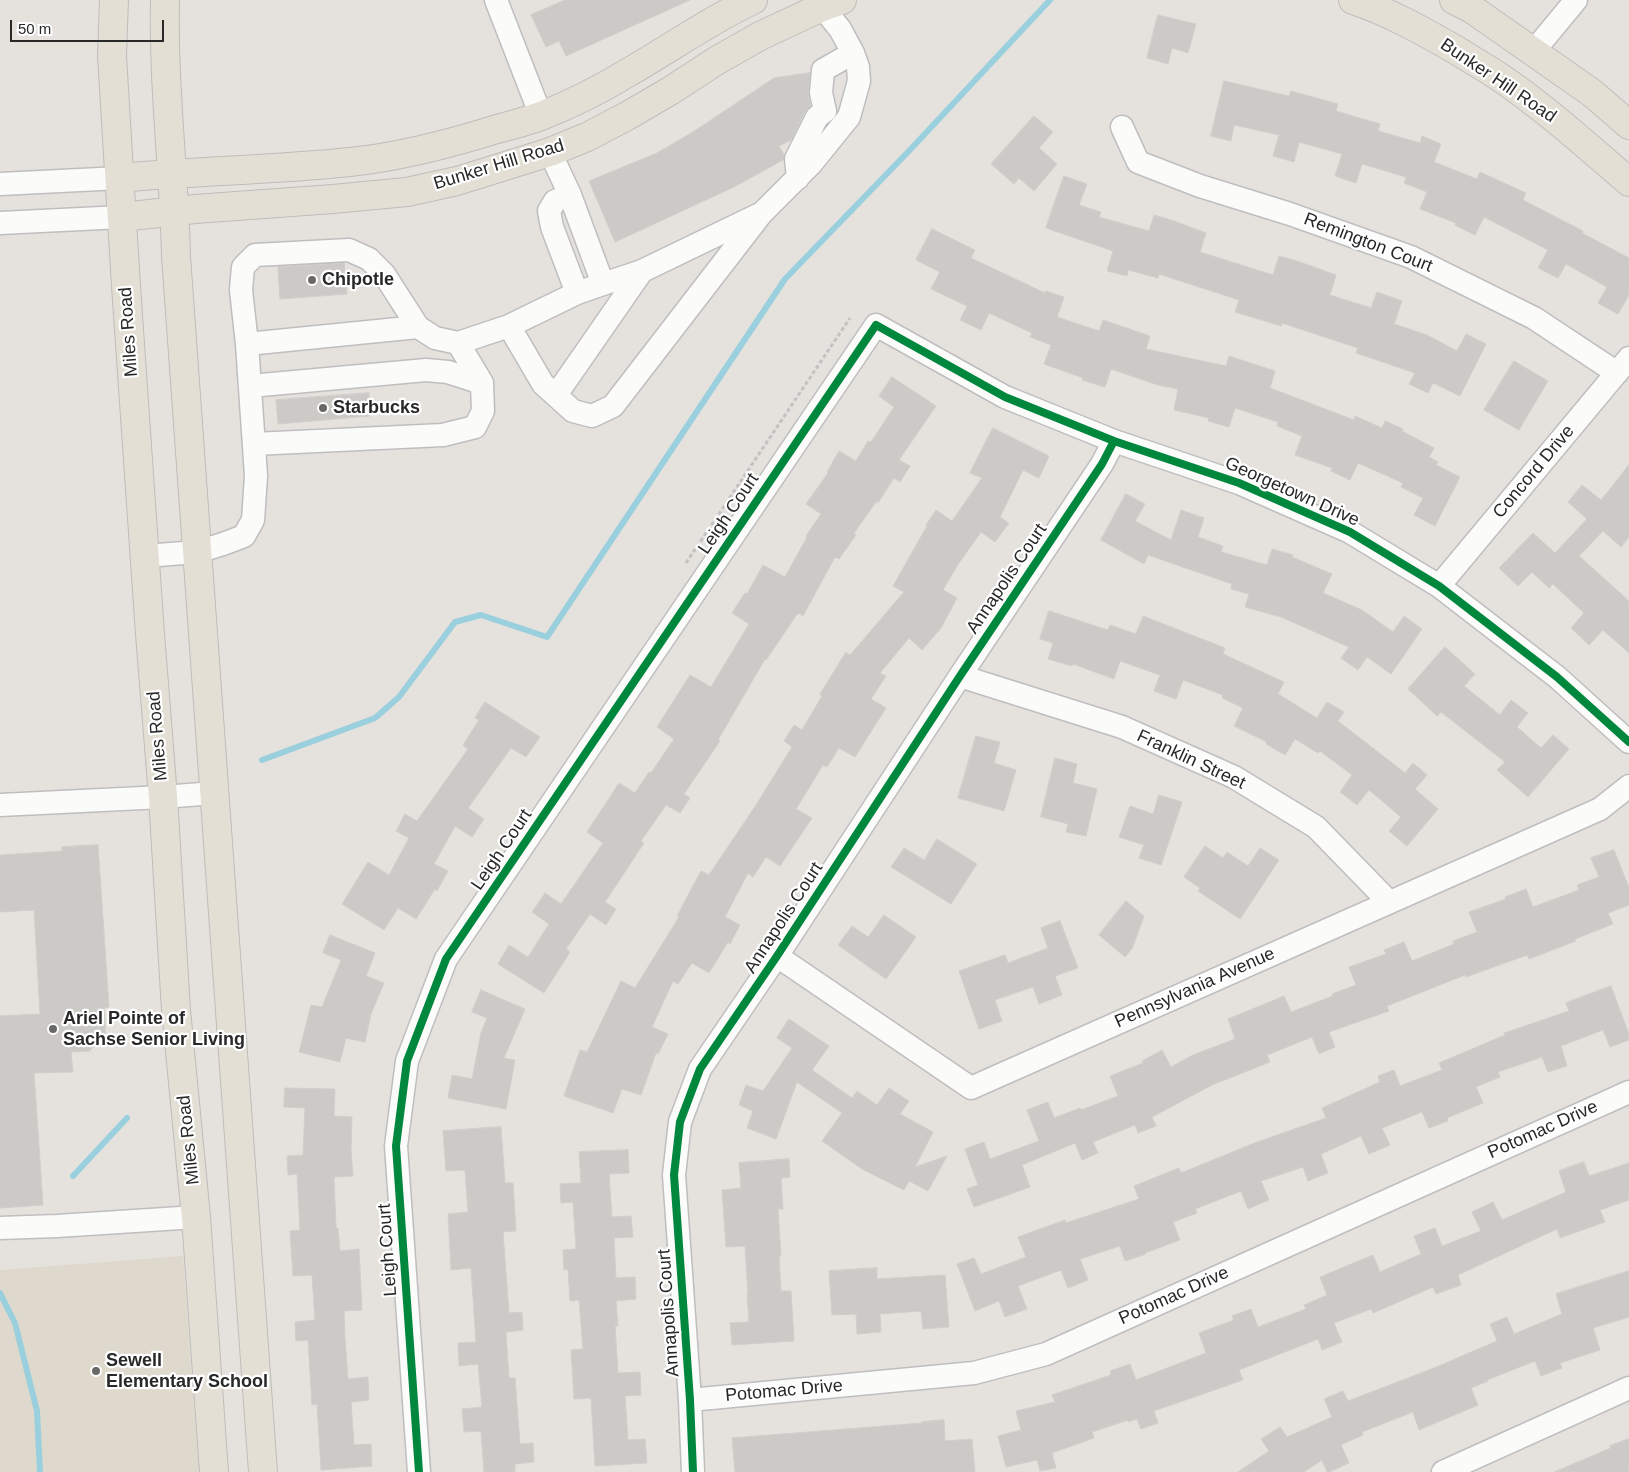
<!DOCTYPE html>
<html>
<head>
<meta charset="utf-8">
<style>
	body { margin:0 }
	#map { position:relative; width:1629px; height:1472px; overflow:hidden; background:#e5e2de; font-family:Arial,sans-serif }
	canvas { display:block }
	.scale { position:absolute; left:10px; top:20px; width:154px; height:22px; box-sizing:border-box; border:2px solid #282828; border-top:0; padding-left:6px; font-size:15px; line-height:18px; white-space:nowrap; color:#282828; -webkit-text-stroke:4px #fff; paint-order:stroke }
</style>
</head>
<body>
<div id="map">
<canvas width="1629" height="1472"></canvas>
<div class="scale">50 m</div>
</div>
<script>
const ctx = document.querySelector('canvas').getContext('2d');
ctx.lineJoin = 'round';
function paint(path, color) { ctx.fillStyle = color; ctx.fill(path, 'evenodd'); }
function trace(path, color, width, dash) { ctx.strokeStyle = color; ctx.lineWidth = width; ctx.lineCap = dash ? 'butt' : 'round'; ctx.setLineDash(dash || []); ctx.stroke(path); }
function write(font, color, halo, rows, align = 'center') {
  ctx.font = font + ' Arial,sans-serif'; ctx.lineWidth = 4.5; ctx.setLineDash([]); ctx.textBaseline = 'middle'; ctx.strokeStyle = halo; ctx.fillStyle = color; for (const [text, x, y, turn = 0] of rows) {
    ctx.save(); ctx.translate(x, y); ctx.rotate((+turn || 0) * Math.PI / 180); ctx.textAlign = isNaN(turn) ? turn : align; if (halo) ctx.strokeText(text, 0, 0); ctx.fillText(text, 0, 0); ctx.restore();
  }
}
paint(new Path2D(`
	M 183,1256 L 199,1472 L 0,1472 L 0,1270 Z`), '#dfd9cd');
trace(new Path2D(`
	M 262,760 L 375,718 L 399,697 L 455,622 L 481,615 L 547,637 L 785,279 L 908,152 L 1050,0
	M 73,1176 L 127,1118
	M 0,1293 L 15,1323 L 37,1411 L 40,1472`), '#9acfde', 6);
const building = new Path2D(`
	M 565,0 L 690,0 L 566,56 L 559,41 L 546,47 L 531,15 Z
	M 1158,15 L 1196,24 L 1188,53 L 1172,48 L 1168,64 L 1147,58 Z
	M 810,73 L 808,92 L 810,106 L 805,111 L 791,140 L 779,146 L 784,155 L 783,160 L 734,187 L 615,242 L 589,181 L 657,153 L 693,132 L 774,78 Z
	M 1224,81 L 1289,96 L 1291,91 L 1338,104 L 1336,111 L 1380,124 L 1378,131 L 1420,143 L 1422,136 L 1441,144 L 1434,162 L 1477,179 L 1480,172 L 1526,193 L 1523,200 L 1583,231 L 1582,233 L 1629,258 L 1629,295 L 1618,314 L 1598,303 L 1607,287 L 1566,264 L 1558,278 L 1538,268 L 1548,250 L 1484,217 L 1475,235 L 1455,225 L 1456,223 L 1420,209 L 1427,192 L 1404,183 L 1406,177 L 1362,164 L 1356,183 L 1335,176 L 1342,154 L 1299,142 L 1294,162 L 1273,156 L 1279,135 L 1234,125 L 1231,141 L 1211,136 Z
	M 1034,116 L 1053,132 L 1039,148 L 1057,164 L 1034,191 L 1019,178 L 1014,184 L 991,164 Z
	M 1064,176 L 1087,184 L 1079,205 L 1101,212 L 1099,217 L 1149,231 L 1154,215 L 1174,221 L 1206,233 L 1200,252 L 1273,275 L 1279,256 L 1300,262 L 1336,275 L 1330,295 L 1371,308 L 1377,292 L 1402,301 L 1394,324 L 1427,335 L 1457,351 L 1466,334 L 1486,344 L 1460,396 L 1433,383 L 1428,393 L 1409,384 L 1415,373 L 1356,353 L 1358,348 L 1282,323 L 1281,326 L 1235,312 L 1239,300 L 1159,274 L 1158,278 L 1128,270 L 1127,276 L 1107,271 L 1113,251 L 1046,228 Z
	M 932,229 L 975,250 L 971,258 L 1045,293 L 1046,291 L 1064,297 L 1057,317 L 1099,331 L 1103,320 L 1150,336 L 1146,349 L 1226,366 L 1229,356 L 1275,371 L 1270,388 L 1354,420 L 1355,416 L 1382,428 L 1385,421 L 1403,429 L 1402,431 L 1434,448 L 1429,457 L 1438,462 L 1436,465 L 1460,477 L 1435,526 L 1414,515 L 1423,498 L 1401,487 L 1403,483 L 1358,463 L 1350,480 L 1331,471 L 1332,468 L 1295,455 L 1302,436 L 1277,426 L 1278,422 L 1235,408 L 1229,427 L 1208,421 L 1209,418 L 1174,410 L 1178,389 L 1158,385 L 1111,369 L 1105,387 L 1082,380 L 1083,378 L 1044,364 L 1051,345 L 1030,337 L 1032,333 L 989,313 L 981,330 L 960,320 L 967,306 L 931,289 L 940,272 L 916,260 Z
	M 344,263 L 347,294 L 280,299 L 278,267 Z
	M 1514,361 L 1548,381 L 1519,430 L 1484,410 Z
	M 892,377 L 936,406 L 899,460 L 910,466 L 900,482 L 894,478 L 878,503 L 876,502 L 854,533 L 856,535 L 839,559 L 835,557 L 803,616 L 798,613 L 766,660 L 765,659 L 718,740 L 720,741 L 684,794 L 690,798 L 680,813 L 666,805 L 641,841 L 644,843 L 605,902 L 616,909 L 606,925 L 590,914 L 566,949 L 570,952 L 544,993 L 498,964 L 509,945 L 528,957 L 549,924 L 532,912 L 545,893 L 561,904 L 603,843 L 587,832 L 619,783 L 635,793 L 649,772 L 651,773 L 674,739 L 657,727 L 690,675 L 711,687 L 749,624 L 732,613 L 745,593 L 747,594 L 763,565 L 785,577 L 807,537 L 806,536 L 821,514 L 806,504 L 828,473 L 827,472 L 839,451 L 856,461 L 868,441 L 871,442 L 894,407 L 879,396 Z
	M 369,393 L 370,416 L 278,424 L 276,400 Z
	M 993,428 L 1049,456 L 1039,478 L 1023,470 L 1000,517 L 1009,523 L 995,542 L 981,532 L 957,566 L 943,590 L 957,598 L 941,628 L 922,650 L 909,638 L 880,673 L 886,676 L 871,699 L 886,708 L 855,757 L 839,748 L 827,767 L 823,765 L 796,809 L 812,818 L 780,866 L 766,857 L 753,877 L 748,873 L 725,917 L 740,925 L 730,944 L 728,942 L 709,973 L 692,963 L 678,984 L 673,981 L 652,1027 L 668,1034 L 658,1054 L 656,1053 L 641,1095 L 622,1089 L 613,1113 L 564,1096 L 580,1050 L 587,1052 L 621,981 L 635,988 L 679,917 L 677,916 L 701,871 L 709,875 L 756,805 L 792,747 L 784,741 L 794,725 L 802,730 L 822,696 L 820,694 L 846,652 L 850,655 L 904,592 L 893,586 L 927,526 L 926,525 L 936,510 L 952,521 L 982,478 L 970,473 Z
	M 1629,465 L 1629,537 L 1621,547 L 1603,531 L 1579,556 L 1629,601 L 1629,653 L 1603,630 L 1589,645 L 1571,628 L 1584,613 L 1553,584 L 1549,588 L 1532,572 L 1518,586 L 1499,568 L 1533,533 L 1555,553 L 1587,519 L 1568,502 L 1582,485 L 1601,500 Z
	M 1126,494 L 1145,504 L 1135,521 L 1171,540 L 1181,510 L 1204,518 L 1198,537 L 1223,546 L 1221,552 L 1267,565 L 1272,549 L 1293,555 L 1292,557 L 1332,574 L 1323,593 L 1362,610 L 1393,632 L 1404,616 L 1422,629 L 1391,674 L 1367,657 L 1358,670 L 1341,658 L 1349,647 L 1281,617 L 1245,607 L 1249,594 L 1231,589 L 1232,584 L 1148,555 L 1144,564 L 1101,540 Z
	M 1049,611 L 1108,630 L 1110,625 L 1136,634 L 1143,616 L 1225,648 L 1223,654 L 1284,682 L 1278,694 L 1317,718 L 1327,702 L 1344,712 L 1338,721 L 1405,773 L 1413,763 L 1427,775 L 1415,789 L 1438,809 L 1407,846 L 1389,831 L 1401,817 L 1369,790 L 1357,805 L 1340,792 L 1352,775 L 1320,751 L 1318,753 L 1295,739 L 1285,755 L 1266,744 L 1267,742 L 1234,726 L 1243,708 L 1222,698 L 1223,695 L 1183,680 L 1176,699 L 1154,691 L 1160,675 L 1120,661 L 1114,679 L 1073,664 L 1072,666 L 1048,659 L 1053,643 L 1040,639 Z
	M 1445,647 L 1475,674 L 1464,686 L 1500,715 L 1511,700 L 1528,713 L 1517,727 L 1541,748 L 1553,735 L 1569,749 L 1528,797 L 1497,770 L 1505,762 L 1441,712 L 1437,716 L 1408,689 Z
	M 485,702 L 540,737 L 526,757 L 511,748 L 468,808 L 484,819 L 472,837 L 455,826 L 434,864 L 448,871 L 437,891 L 435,889 L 416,919 L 398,908 L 384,930 L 342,904 L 368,862 L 389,875 L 409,838 L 396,831 L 405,814 L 417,821 L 468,749 L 463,745 L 479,720 L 475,718 Z
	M 976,736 L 1000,742 L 994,763 L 1016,770 L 1004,811 L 958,798 Z
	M 1055,758 L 1077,764 L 1073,783 L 1097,789 L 1086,836 L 1066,832 L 1068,824 L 1041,817 Z
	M 1159,795 L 1182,802 L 1161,865 L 1139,858 L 1144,845 L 1119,837 L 1130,806 L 1153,814 Z
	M 937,839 L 977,864 L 951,904 L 891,867 L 904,848 L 924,860 Z
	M 98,845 L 109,1007 L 104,1008 L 106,1041 L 96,1042 L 90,1051 L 71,1052 L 73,1072 L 34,1073 L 43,1205 L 0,1208 L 0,1016 L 40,1014 L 34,910 L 0,912 L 0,855 L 62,851 L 62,847 Z
	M 1205,846 L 1223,858 L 1227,852 L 1248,866 L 1260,848 L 1279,860 L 1240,919 L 1198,891 L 1200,888 L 1184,877 Z
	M 1614,850 L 1629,888 L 1629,905 L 1608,913 L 1613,924 L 1575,939 L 1576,941 L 1529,959 L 1527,955 L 1466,977 L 1465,975 L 1387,1006 L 1389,1011 L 1329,1032 L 1335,1047 L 1319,1054 L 1312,1037 L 1267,1055 L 1270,1062 L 1212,1085 L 1152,1117 L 1156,1126 L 1138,1133 L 1135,1125 L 1093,1142 L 1098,1153 L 1082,1160 L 1075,1143 L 1022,1165 L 1030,1187 L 974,1207 L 967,1189 L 978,1185 L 965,1149 L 984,1142 L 990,1159 L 1039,1141 L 1027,1110 L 1048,1102 L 1054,1118 L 1080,1108 L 1081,1110 L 1118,1096 L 1110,1076 L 1143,1063 L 1142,1061 L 1162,1050 L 1171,1067 L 1193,1055 L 1235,1039 L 1228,1019 L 1284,996 L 1291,1012 L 1333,996 L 1332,994 L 1356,985 L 1349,967 L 1386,954 L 1384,950 L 1404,942 L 1412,961 L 1454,944 L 1453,941 L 1477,932 L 1469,912 L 1506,899 L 1505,897 L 1526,889 L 1533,907 L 1579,890 L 1577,885 L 1599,877 L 1591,858 Z
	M 1126,901 L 1144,916 L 1132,949 L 1125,957 L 1099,935 Z
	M 884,915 L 916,937 L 886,979 L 838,945 L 852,926 L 868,937 Z
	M 1060,921 L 1078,968 L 1055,976 L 1062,995 L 1039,1004 L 1033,987 L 995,1000 L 1002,1021 L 979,1029 L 959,971 L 1005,955 L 1008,963 L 1048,948 L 1041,928 Z
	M 330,935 L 375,953 L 366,976 L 384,983 L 371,1014 L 365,1042 L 346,1038 L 340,1062 L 299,1052 L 311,1005 L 322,1007 L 341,960 L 323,953 Z
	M 1611,986 L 1629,1034 L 1629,1040 L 1610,1047 L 1603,1030 L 1561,1046 L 1567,1066 L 1548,1072 L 1542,1057 L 1498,1072 L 1500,1077 L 1476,1087 L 1483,1103 L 1447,1118 L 1448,1121 L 1429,1128 L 1422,1112 L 1382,1128 L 1390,1145 L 1369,1154 L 1361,1136 L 1321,1154 L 1328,1173 L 1308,1181 L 1303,1167 L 1261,1181 L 1269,1200 L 1248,1209 L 1241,1191 L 1195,1209 L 1197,1213 L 1173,1222 L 1180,1240 L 1145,1253 L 1146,1254 L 1125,1261 L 1120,1246 L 1080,1259 L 1088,1280 L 1068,1288 L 1061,1270 L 1018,1286 L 1027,1309 L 1005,1317 L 999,1301 L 975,1311 L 957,1264 L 974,1258 L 981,1274 L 1026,1257 L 1018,1237 L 1065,1220 L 1066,1223 L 1139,1199 L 1134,1186 L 1179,1168 L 1181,1173 L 1257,1142 L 1326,1118 L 1322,1108 L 1380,1082 L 1378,1076 L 1394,1070 L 1400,1086 L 1442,1070 L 1439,1063 L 1505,1035 L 1504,1033 L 1569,1011 L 1566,1003 Z
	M 481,990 L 525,1009 L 504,1058 L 515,1060 L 506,1109 L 448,1098 L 452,1075 L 472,1079 L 481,1033 L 487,1018 L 472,1012 Z
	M 789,1019 L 829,1046 L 812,1070 L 852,1098 L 857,1091 L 877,1105 L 889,1088 L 909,1101 L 900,1114 L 933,1132 L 915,1167 L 947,1156 L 928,1191 L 909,1181 L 904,1190 L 862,1169 L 822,1141 L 842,1113 L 797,1082 L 776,1139 L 747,1128 L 753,1111 L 739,1105 L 746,1085 L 763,1091 L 792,1048 L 777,1038 Z
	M 285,1088 L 335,1089 L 334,1116 L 352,1117 L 351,1150 L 353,1176 L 334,1177 L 336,1228 L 338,1228 L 340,1251 L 359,1249 L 362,1310 L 344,1311 L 345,1338 L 348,1379 L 368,1377 L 369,1400 L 351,1402 L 354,1445 L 371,1444 L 372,1466 L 321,1470 L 317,1404 L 312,1405 L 308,1340 L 296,1341 L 295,1322 L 315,1320 L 312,1275 L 293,1276 L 290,1231 L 300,1230 L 297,1174 L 288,1175 L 287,1156 L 303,1155 L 305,1108 L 284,1107 Z
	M 501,1127 L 505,1183 L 513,1183 L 516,1231 L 503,1232 L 509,1313 L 522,1312 L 523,1330 L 506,1332 L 509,1378 L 515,1378 L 520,1444 L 533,1443 L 534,1462 L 515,1464 L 515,1472 L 484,1472 L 481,1431 L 464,1432 L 462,1409 L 482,1407 L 478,1364 L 459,1366 L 458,1343 L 476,1342 L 471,1268 L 451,1270 L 448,1214 L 468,1212 L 465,1170 L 446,1171 L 443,1131 Z
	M 628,1150 L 629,1173 L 609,1174 L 612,1217 L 631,1216 L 633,1237 L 614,1238 L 616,1278 L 635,1277 L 636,1299 L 616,1301 L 618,1326 L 615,1326 L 618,1373 L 640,1372 L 641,1395 L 625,1396 L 628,1440 L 645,1439 L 647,1463 L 595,1466 L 591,1398 L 574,1399 L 571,1350 L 583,1349 L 579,1300 L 570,1301 L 568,1269 L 564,1270 L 563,1250 L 576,1249 L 573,1202 L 561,1203 L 560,1184 L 581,1183 L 579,1152 Z
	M 789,1159 L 790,1177 L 781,1178 L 783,1209 L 778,1209 L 781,1256 L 779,1256 L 781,1291 L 791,1291 L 794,1341 L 732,1345 L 730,1323 L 749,1322 L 747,1294 L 748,1294 L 745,1246 L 726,1247 L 722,1190 L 741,1188 L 739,1163 Z
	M 1584,1162 L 1589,1176 L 1629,1163 L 1629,1200 L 1600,1210 L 1605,1222 L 1560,1238 L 1557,1229 L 1458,1275 L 1461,1285 L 1436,1294 L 1433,1287 L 1373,1313 L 1371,1309 L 1334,1323 L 1342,1342 L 1322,1350 L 1318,1339 L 1239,1370 L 1243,1380 L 1154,1411 L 1158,1423 L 1141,1429 L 1137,1419 L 1128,1422 L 1128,1420 L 1092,1432 L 1094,1438 L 1052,1453 L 1056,1468 L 1040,1471 L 1037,1460 L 1006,1467 L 998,1436 L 1021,1430 L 1016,1411 L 1055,1402 L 1052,1395 L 1111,1375 L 1110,1371 L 1130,1364 L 1136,1380 L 1206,1353 L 1199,1333 L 1234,1320 L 1232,1316 L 1251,1309 L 1258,1327 L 1306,1309 L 1304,1305 L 1327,1295 L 1320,1277 L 1373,1255 L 1380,1272 L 1421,1254 L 1414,1236 L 1435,1228 L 1442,1246 L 1481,1231 L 1472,1212 L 1493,1202 L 1502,1220 L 1566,1192 L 1559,1171 Z
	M 877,1268 L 877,1279 L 945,1275 L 949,1327 L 923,1329 L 921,1311 L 880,1314 L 881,1332 L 857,1334 L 856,1314 L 832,1315 L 829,1271 Z
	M 1629,1271 L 1629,1317 L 1593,1328 L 1600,1350 L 1560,1363 L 1562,1368 L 1541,1376 L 1535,1361 L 1487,1380 L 1488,1381 L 1471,1388 L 1478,1405 L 1419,1430 L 1413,1412 L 1362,1432 L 1363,1435 L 1341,1445 L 1349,1463 L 1329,1472 L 1327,1472 L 1322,1460 L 1304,1472 L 1238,1472 L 1269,1451 L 1261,1439 L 1280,1427 L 1287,1437 L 1332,1417 L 1324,1399 L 1343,1391 L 1348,1401 L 1434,1368 L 1497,1341 L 1490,1324 L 1507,1317 L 1514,1334 L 1562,1314 L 1556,1294 Z
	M 944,1420 L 945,1441 L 972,1439 L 975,1472 L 735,1472 L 732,1438 L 922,1423 L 922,1422 Z
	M 1629,1439 L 1629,1472 L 1554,1472 L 1611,1448 L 1610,1446 Z`);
paint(building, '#cccac7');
trace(building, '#d0ceca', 1);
const minor = new Path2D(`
	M 496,0 L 541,116
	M 1533,52 L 1576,0
	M 1122,127 L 1138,162 L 1200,186 L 1290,214 L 1411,257 L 1534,318 L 1617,373
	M 798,178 L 796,159 L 817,117 L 825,111 L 821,93 L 823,70 L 853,53
	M 0,184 L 120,178
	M 570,195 L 555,201 L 549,211 L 552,227 L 577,293
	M 0,223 L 122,217
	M 603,284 L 642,271 L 758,215
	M 509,326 L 543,384 L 573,411 L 592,416 L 613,406 L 761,214 L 811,164 L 849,117 L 859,81 L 858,67 L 853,53 L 840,29 L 822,7
	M 247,344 L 418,327
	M 250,386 L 426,370 L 448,372 L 482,383
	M 556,395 L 642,271
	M 254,444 L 443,435 L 475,427 L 483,411 L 482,383 L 458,343
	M 145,556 L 197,552 L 223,544 L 244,536 L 253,520 L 256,476 L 247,344 L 241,290 L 243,267 L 255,255 L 349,250 L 369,259 L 384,274 L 418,327 L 435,338 L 458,343 L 509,326 L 577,293 L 603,284 L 570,195 L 550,152
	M 1439,586 L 1629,358
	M 960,676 L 1122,727 L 1234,777 L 1316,827 L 1389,902
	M 0,805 L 163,797 L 214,793
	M 777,956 L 971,1088 L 1600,809 L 1629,786
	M 0,1228 L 57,1226 L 196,1217
	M 690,1400 L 974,1373 L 1046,1354 L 1629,1092
	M 419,1472 L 396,1146 L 407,1061 L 446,959 L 876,325 L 1005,397 L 1114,441 L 1239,483 L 1350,532 L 1439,586 L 1557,677 L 1629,742
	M 693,1472 L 690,1400 L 674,1175 L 680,1122 L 700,1069 L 777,956 L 960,676 L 1102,464 L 1114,441
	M 1443,1472 L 1629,1388`);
const major = new Path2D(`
	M 114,0 L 112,56 L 126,286 L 150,634 L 163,797 L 176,1010 L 196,1217 L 214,1472
	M 165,0 C 163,85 174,170 176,256 L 263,1472
	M 1353,0 C 1389,12 1423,31 1456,50 C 1469,58 1482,66 1495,74 C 1543,106 1586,145 1629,182
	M 1454,0 L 1472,9 L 1592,93 L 1629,125
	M 120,178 C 196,171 273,170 350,162 C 400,157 449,144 497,129 C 512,125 527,121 541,116 C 569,105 603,88 629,72 C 671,48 710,20 753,0
	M 122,217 L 195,209 L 333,199 L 407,192 L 457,181 L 550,152 L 587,137 L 627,116 L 670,91 L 716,61 L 760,36 L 822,7 L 842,0`);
trace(minor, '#bfbebf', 25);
trace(major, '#bebdbc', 30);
trace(new Path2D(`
	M 686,563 L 850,318`), '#c3c2c2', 3, [4, 2.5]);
trace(minor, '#fbfbfa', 22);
trace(major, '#e3dfd4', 28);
trace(new Path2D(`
	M 419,1472 L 396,1146 L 407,1061 L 446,959 L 876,325 L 1005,397 L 1114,441 L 1239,483 L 1350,532 L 1439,586 L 1557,677 L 1629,742
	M 693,1472 L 690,1400 L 674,1175 L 680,1122 L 700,1069 L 777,956 L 960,676 L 1102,464 L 1114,441`), '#00873e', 8);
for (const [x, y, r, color] of [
	[312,280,5,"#6a6968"],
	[323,408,5,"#6a6968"],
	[53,1029,5,"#6a6968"],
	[96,1371,5,"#6a6968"]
]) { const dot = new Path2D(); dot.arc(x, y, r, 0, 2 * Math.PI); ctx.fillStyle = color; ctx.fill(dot); trace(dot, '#fff', 2); }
write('18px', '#282828', '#fff', [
	["Bunker Hill Road",1498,81,34],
	["Bunker Hill Road",499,165,-17],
	["Remington Court",1368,243,21],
	["Miles Road",129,332,-94],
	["Concord Drive",1534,472,-50],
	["Georgetown Drive",1292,492,24],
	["Leigh Court",729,514,-56],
	["Annapolis Court",1007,579,-56],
	["Miles Road",158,736,-95],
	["Franklin Street",1191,760,25],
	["Leigh Court",502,850,-56],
	["Annapolis Court",784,918,-57],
	["Pennsylvania Avenue",1195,988,-24],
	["Potomac Drive",1543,1130,-24],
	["Miles Road",189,1140,-96],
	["Leigh Court",388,1250,-94],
	["Potomac Drive",1174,1296,-24],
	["Annapolis Court",669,1313,-94],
	["Potomac Drive",784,1391,-5]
]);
write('bold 18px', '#282828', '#fff', [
	["Chipotle",322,280],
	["Starbucks",333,408],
	["Ariel Pointe of",63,1019],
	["Sachse Senior Living",63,1040],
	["Sewell",106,1361],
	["Elementary School",106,1382]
], 'left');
</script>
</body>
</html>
